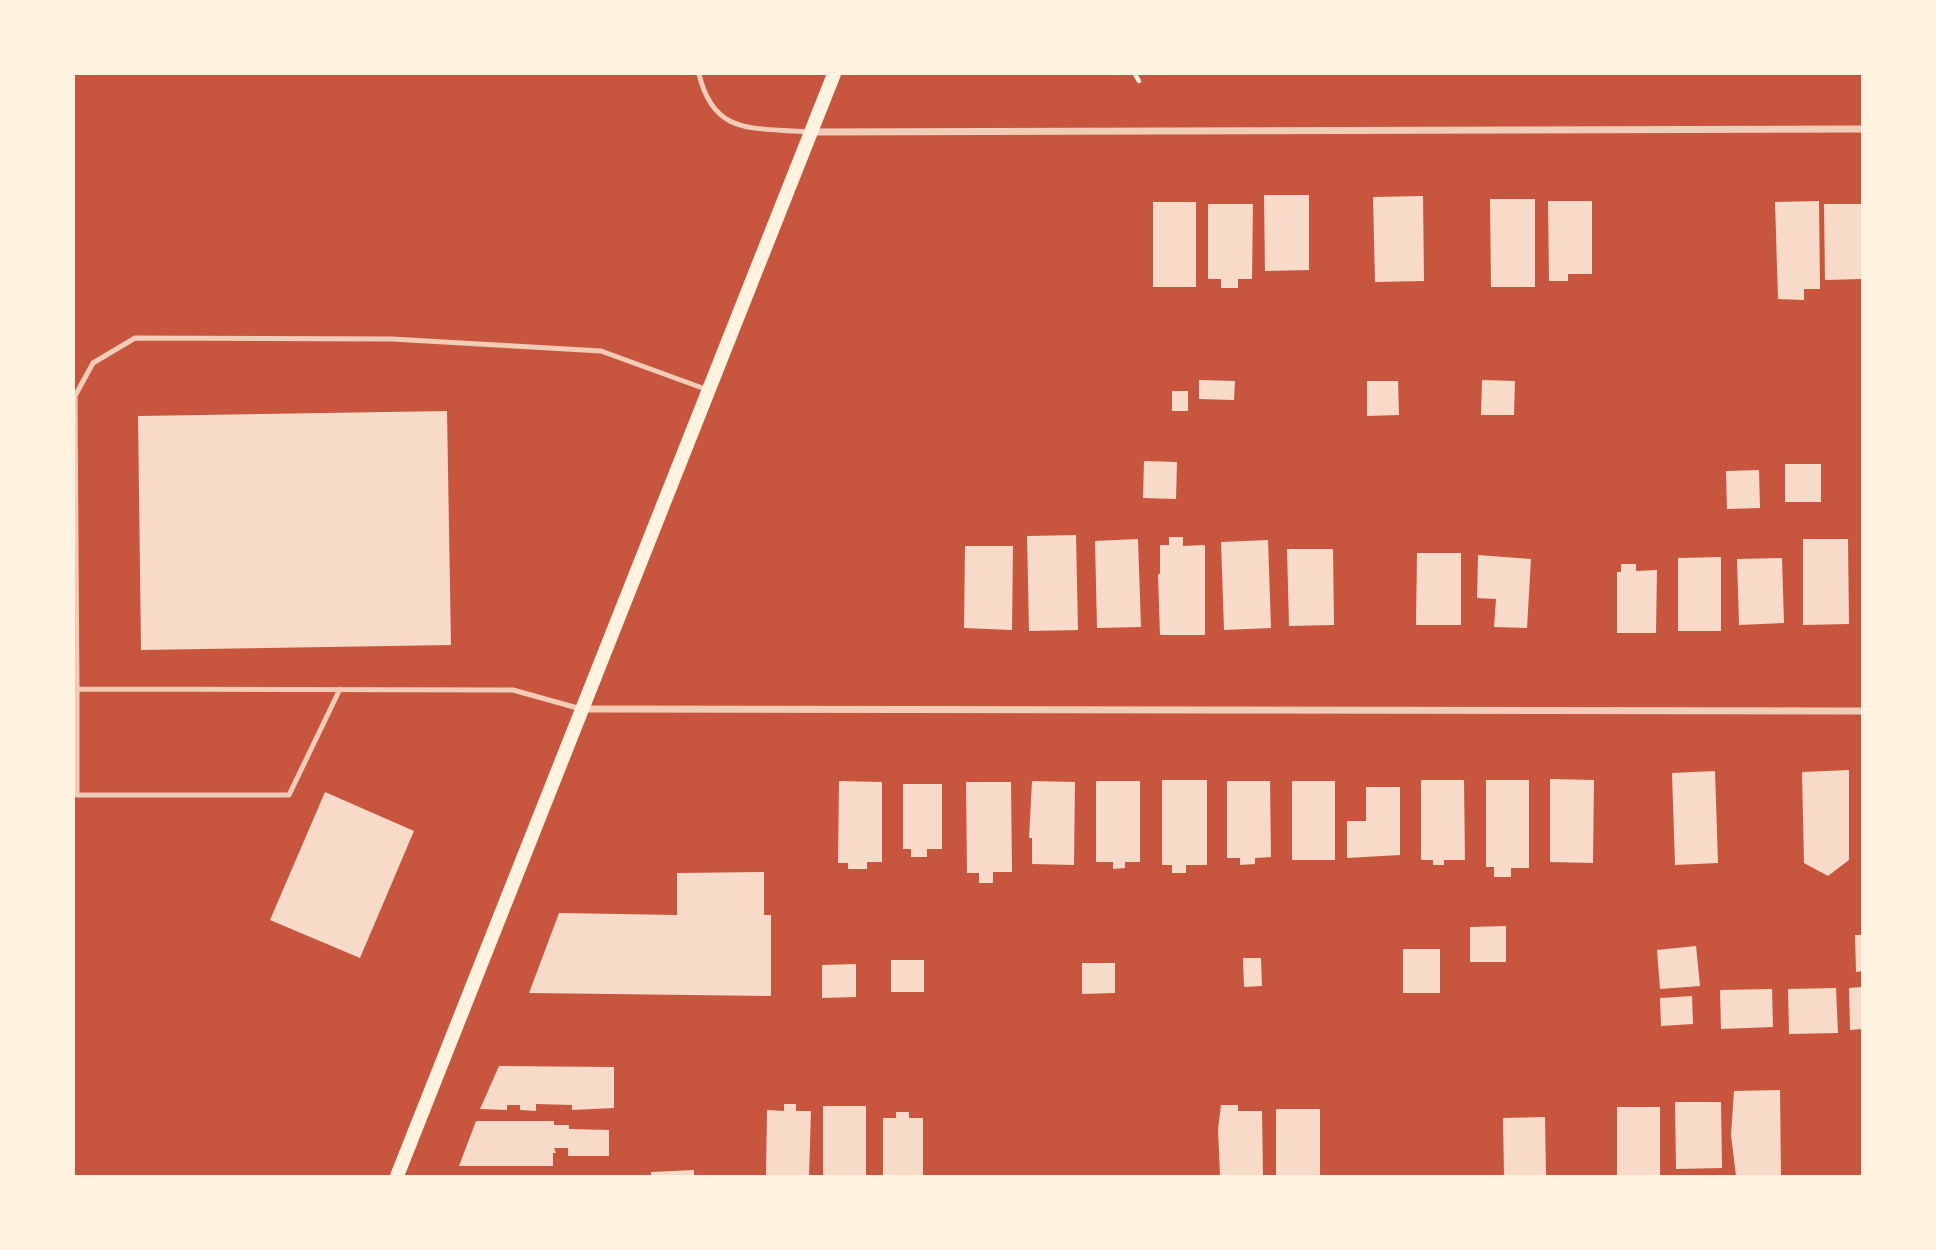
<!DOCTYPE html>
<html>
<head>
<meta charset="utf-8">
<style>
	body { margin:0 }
	#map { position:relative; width:1936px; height:1250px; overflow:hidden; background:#c8553d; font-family:Inter,sans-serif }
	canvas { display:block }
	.frame { position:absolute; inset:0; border:75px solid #fff3e0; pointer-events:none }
</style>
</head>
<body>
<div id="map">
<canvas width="1936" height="1250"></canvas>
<div class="frame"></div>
</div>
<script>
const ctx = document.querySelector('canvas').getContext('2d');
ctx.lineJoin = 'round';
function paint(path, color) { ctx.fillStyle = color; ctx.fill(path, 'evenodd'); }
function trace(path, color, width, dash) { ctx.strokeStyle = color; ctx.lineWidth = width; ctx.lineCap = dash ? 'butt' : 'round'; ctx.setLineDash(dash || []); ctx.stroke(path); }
paint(new Path2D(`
	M 1264,195 L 1309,195 L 1309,270 L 1265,271 Z
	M 1423,196 L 1424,281 L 1375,282 L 1373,197 Z
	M 1490,199 L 1535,199 L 1535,287 L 1491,287 Z
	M 1548,201 L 1592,201 L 1592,274 L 1568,274 L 1568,281 L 1549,281 Z
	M 1819,201 L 1820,289 L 1804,289 L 1804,300 L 1778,299 L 1775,202 Z
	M 1153,202 L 1196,202 L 1196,287 L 1153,287 Z
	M 1208,204 L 1253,204 L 1252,279 L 1238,279 L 1238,288 L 1221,288 L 1221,279 L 1208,279 Z
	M 1824,204 L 1862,204 L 1862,279 L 1825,280 Z
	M 1199,380 L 1235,381 L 1234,400 L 1199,399 Z
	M 1482,380 L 1515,381 L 1514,415 L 1481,415 Z
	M 1367,381 L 1398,381 L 1399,415 L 1367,416 Z
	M 1172,391 L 1188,391 L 1188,411 L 1172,411 Z
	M 447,411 L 451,645 L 141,650 L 138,416 Z
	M 1144,461 L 1177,462 L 1176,499 L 1143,498 Z
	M 1785,464 L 1821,464 L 1821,502 L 1785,502 Z
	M 1759,470 L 1760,508 L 1727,509 L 1726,471 Z
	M 1076,535 L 1078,630 L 1029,631 L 1027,536 Z
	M 1169,537 L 1183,537 L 1183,546 L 1205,545 L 1205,635 L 1160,635 L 1158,574 L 1160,574 L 1160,545 L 1169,545 Z
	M 1138,539 L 1141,627 L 1097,628 L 1095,541 Z
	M 1803,539 L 1848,539 L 1849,624 L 1803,625 Z
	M 1268,540 L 1271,628 L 1224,630 L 1221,542 Z
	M 965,546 L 1013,546 L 1012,630 L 964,628 Z
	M 1287,549 L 1333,549 L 1334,625 L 1289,626 Z
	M 1417,553 L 1461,553 L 1461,625 L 1416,625 Z
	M 1478,555 L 1531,559 L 1527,628 L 1494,627 L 1496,599 L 1477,598 Z
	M 1721,557 L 1721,631 L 1678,631 L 1678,558 Z
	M 1782,558 L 1784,623 L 1739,625 L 1737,559 Z
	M 1621,564 L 1636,564 L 1636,571 L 1657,570 L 1656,633 L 1617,633 L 1617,572 L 1621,572 Z
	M 1849,770 L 1849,860 L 1828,876 L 1804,863 L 1802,772 Z
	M 1715,771 L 1718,863 L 1675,865 L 1672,773 Z
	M 1550,779 L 1594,780 L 1593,863 L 1550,862 Z
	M 1162,780 L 1207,780 L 1207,865 L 1186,865 L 1186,873 L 1172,873 L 1172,865 L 1162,865 Z
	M 1421,780 L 1464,780 L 1465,860 L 1444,860 L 1444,865 L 1433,865 L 1433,860 L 1421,860 Z
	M 1486,780 L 1529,780 L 1529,868 L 1511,868 L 1511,877 L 1494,877 L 1494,867 L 1486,867 Z
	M 839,781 L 882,782 L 882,862 L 867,862 L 867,869 L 848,869 L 848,863 L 838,863 Z
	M 1032,781 L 1075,782 L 1074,865 L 1032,864 L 1032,838 L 1029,838 Z
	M 1096,781 L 1140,781 L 1140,862 L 1125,862 L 1125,868 L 1113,869 L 1113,862 L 1096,862 Z
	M 1227,781 L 1270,781 L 1271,857 L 1255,858 L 1255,864 L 1240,865 L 1240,858 L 1227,858 Z
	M 1292,781 L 1335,781 L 1335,860 L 1292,860 Z
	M 966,782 L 1011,782 L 1012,872 L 993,872 L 993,883 L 979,883 L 979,873 L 967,873 Z
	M 903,784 L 942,784 L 942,849 L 927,849 L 927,857 L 911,857 L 911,849 L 903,849 Z
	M 1366,787 L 1400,787 L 1400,855 L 1347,858 L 1347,821 L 1366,821 Z
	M 325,792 L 414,831 L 360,958 L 270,920 Z
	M 764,872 L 764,915 L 771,915 L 771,996 L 529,993 L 559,913 L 677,915 L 677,873 Z
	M 1506,926 L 1506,962 L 1470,962 L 1470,927 Z
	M 1855,935 L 1862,935 L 1862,971 L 1856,972 Z
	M 1696,946 L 1700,986 L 1660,989 L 1657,950 Z
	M 1403,949 L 1440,949 L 1440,993 L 1403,993 Z
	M 1243,958 L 1261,958 L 1262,986 L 1244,987 Z
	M 891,960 L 924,960 L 924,992 L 891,992 Z
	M 1082,963 L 1115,963 L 1115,993 L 1082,994 Z
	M 856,964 L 856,997 L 822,998 L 822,965 Z
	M 1862,987 L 1862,1029 L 1850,1030 L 1849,988 Z
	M 1836,988 L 1838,1033 L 1789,1034 L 1788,989 Z
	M 1772,989 L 1773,1027 L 1721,1029 L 1720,990 Z
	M 1692,996 L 1693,1024 L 1661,1026 L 1660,998 Z
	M 499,1066 L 614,1067 L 614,1108 L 572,1110 L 572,1105 L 536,1104 L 536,1111 L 520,1110 L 520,1105 L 507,1105 L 507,1110 L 480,1109 Z
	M 1780,1090 L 1781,1176 L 1736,1176 L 1731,1135 L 1734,1091 Z
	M 1675,1102 L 1721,1102 L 1722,1168 L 1676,1169 Z
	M 784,1104 L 796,1104 L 796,1111 L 811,1111 L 809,1176 L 766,1176 L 767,1110 L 784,1111 Z
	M 1221,1105 L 1238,1105 L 1238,1111 L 1262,1111 L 1263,1176 L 1220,1176 L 1218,1129 Z
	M 823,1106 L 866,1106 L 866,1176 L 823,1176 Z
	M 1617,1107 L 1660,1107 L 1660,1176 L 1617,1176 Z
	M 1276,1109 L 1320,1109 L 1320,1176 L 1276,1176 Z
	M 896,1112 L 909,1112 L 909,1118 L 923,1118 L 923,1176 L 883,1176 L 883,1118 L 896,1118 Z
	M 1545,1117 L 1546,1176 L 1504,1176 L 1503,1118 Z
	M 476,1121 L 554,1121 L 554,1125 L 569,1125 L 569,1129 L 609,1130 L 609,1156 L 568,1156 L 568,1148 L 554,1148 L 556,1153 L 553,1153 L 553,1166 L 459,1166 Z
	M 694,1170 L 694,1176 L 651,1176 L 651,1172 Z`), '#f7dbc8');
trace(new Path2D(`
	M 1135,74 L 1139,81`), '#fff3e0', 4.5);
trace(new Path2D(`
	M 699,74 C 714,137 754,127 809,132
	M 77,689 L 77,795 L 289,795 L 340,689
	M 581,709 L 513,690 L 77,689 L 75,396 L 93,363 L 135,338 L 392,339 L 601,351 L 708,390`), '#f1ccb7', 5);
trace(new Path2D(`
	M 811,132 L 1862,129
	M 583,709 L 1862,711`), '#f1ccb7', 7);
trace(new Path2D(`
	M 397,1176 L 834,74`), '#fff3e0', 14);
</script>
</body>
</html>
